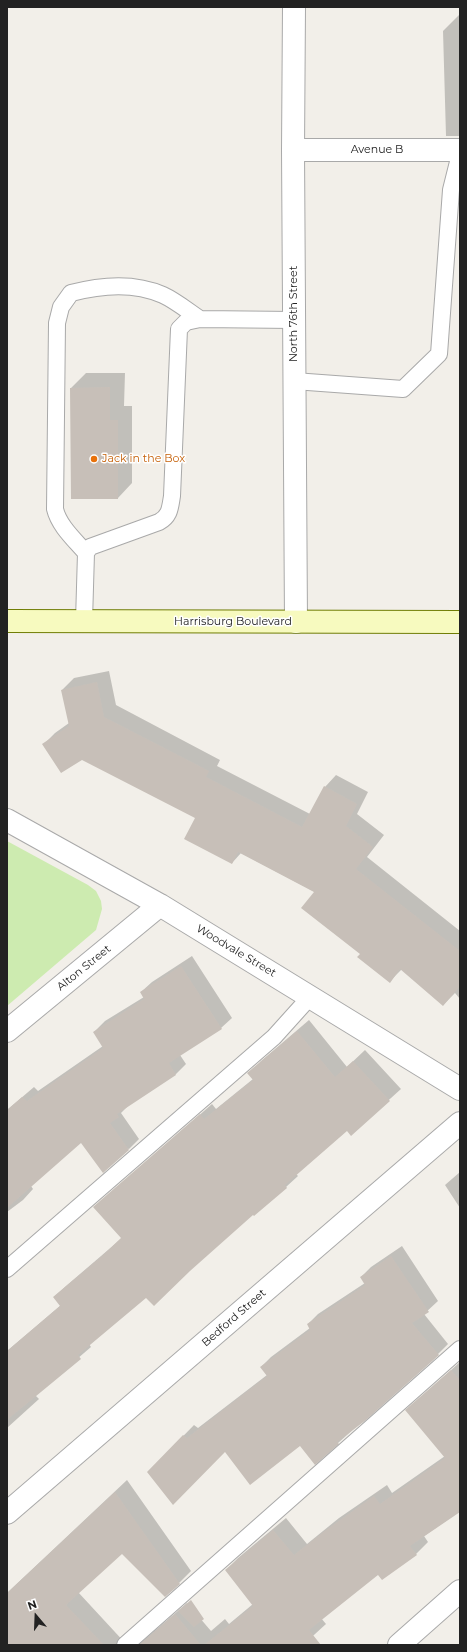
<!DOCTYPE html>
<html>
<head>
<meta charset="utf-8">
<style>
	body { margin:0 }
	#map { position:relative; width:467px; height:1652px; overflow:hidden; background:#f2efe9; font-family:Montserrat,sans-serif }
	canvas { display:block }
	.frame { position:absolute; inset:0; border:8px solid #222; pointer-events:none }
	.north { position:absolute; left:16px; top:1596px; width:40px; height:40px; -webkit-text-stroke:3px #fff; paint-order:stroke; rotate:341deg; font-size:11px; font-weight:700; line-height:16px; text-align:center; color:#222 }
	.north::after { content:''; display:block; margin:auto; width:14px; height:18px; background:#222; clip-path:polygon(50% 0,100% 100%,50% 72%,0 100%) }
</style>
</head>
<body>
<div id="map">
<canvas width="467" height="1652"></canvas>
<div class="frame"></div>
<div class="north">N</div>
</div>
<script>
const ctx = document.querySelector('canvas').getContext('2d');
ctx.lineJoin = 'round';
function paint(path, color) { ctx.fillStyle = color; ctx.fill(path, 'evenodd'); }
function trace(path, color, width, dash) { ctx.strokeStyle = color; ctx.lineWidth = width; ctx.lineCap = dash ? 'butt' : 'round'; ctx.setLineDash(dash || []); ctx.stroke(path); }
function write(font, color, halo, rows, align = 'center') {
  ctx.font = font + ' Montserrat,sans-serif'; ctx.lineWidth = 3; ctx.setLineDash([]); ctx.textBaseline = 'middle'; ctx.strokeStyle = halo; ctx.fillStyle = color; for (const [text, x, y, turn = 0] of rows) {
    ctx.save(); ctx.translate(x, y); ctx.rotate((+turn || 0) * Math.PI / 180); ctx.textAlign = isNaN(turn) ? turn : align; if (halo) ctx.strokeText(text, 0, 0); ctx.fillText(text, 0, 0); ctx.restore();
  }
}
paint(new Path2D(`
	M 7,841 L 88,885 L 96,891 L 101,901 L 102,909 L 96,930 L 7,1006 Z`), '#cdebb0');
paint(new Path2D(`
	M 460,14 L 460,136 L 446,136 L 443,31 Z
	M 86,373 L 125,373 L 124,406 L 132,406 L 132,483 L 118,498 L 71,388 Z
	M 109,671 L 116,705 L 220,760 L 217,766 L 310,814 L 325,787 L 336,775 L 368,792 L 357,814 L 384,835 L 367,857 L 460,931 L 460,999 L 455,993 L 443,1005 L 402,969 L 390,981 L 315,892 L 241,853 L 232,863 L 196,817 L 82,759 L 43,745 L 55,733 L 69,723 L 62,690 L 74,678 Z
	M 192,956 L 232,1018 L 221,1028 L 180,1055 L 186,1064 L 176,1074 L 129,1105 L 121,1113 L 139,1139 L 129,1149 L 82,1141 L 31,1186 L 33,1189 L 23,1200 L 7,1212 L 7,1110 L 34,1087 L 38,1091 L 103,1046 L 94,1032 L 105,1021 L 144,997 L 141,992 L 152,982 Z
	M 309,1020 L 347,1067 L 365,1050 L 401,1089 L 351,1134 L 347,1129 L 296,1174 L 298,1176 L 286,1187 L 254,1215 L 253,1214 L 146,1296 L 89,1344 L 91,1347 L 35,1395 L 39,1399 L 7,1428 L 7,1351 L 61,1305 L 54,1297 L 66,1286 L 122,1238 L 95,1207 L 212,1104 L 216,1109 L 253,1079 L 260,1062 Z
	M 460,1172 L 460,1208 L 445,1185 Z
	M 402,1246 L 438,1301 L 424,1314 L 448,1344 L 438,1354 L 338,1443 L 225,1451 L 148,1472 L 194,1425 L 198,1428 L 267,1375 L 261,1367 L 271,1357 L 310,1328 L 308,1324 L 318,1314 L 365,1283 L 361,1277 L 371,1267 Z
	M 460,1362 L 460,1511 L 424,1536 L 428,1542 L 416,1554 L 378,1573 L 321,1618 L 326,1624 L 303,1645 L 138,1645 L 187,1603 L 211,1631 L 225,1619 L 229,1624 L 253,1604 L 226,1570 L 238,1558 L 286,1518 L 307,1544 L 339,1518 L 387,1485 L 392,1493 L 445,1456 L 407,1410 Z
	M 127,1480 L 191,1571 L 179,1583 L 122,1553 L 78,1592 L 127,1645 L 7,1645 L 7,1593 Z`), '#0003');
paint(new Path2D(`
	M 110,387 L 110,420 L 118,420 L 118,499 L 71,499 L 70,388 Z
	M 97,682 L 104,717 L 209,771 L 206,777 L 302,827 L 324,786 L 357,804 L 346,826 L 373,847 L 356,869 L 460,951 L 460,986 L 443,1006 L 400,969 L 390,983 L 357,957 L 360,954 L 301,908 L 314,892 L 238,852 L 232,864 L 184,839 L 195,818 L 82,760 L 61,773 L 42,744 L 69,726 L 61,690 Z
	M 181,966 L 222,1029 L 169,1063 L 176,1075 L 117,1114 L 119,1117 L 110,1123 L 129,1150 L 103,1173 L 81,1143 L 7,1208 L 7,1110 L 22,1097 L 27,1101 L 103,1048 L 93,1032 L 144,999 L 140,992 Z
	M 297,1031 L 335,1077 L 353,1061 L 390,1101 L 351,1136 L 347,1131 L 285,1185 L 287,1188 L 254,1216 L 253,1215 L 190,1271 L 154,1306 L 146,1298 L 78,1355 L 81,1359 L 7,1420 L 7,1351 L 60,1306 L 53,1297 L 102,1256 L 121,1238 L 93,1207 L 200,1114 L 204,1119 L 253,1080 L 247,1073 Z
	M 391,1256 L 429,1312 L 412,1323 L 439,1355 L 366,1420 L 337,1442 L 339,1444 L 315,1465 L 300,1446 L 250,1485 L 225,1452 L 173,1505 L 147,1472 L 183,1435 L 187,1438 L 267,1376 L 260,1367 L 310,1330 L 307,1324 L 365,1285 L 360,1277 Z
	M 451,1370 L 460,1380 L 460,1512 L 410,1546 L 417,1555 L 382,1580 L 378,1575 L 309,1630 L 321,1645 L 204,1645 L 253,1606 L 225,1570 L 273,1530 L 294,1555 L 326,1530 L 374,1496 L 380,1504 L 445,1458 L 405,1410 Z
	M 115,1492 L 180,1584 L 165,1597 L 122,1554 L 66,1605 L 104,1645 L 7,1645 L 7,1593 Z
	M 191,1600 L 204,1619 L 194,1627 L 178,1611 Z
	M 175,1614 L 201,1645 L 139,1645 L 153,1633 Z`), '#c7bfb8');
const service = new Path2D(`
	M 294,381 L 403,389 L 439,354 L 451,190 L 460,154
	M 86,553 C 75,540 59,526 55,509 L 57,323 L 61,307 L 71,293 C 101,285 134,282 163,295 C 176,301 188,311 200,319
	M 84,621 L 86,553 L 90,547 L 159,522 C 170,516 170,508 172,496 L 179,329 L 186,322 L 200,319 L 294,320
	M 7,1269 L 274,1037 L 310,997
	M 125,1645 L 460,1349`);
const minor = new Path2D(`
	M 294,7 L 293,150 L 296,622
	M 293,150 L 460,150
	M 7,820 L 160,905 L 460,1089
	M 7,1031 L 160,905
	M 7,1513 L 460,1123
	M 399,1645 L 460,1591`);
const secondary = new Path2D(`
	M 7,621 L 460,622`);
trace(service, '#a9a9a9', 18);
trace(minor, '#a9a9a9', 24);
trace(secondary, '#707d05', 24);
trace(service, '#fff', 16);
trace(minor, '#fff', 22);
trace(secondary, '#f7fabf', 22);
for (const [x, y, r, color] of [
	[94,459,4,"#e8710a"]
]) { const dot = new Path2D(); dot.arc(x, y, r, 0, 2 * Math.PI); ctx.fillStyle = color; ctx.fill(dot); trace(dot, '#fff', 1.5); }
write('11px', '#222', '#fff', [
	["Avenue B",377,150],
	["North 76th Street",294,314,-90],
	["Harrisburg Boulevard",233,622],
	["Woodvale Street",236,951,31],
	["Alton Street",84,968,-39],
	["Bedford Street",234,1318,-41]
]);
write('11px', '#c56008', '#fff', [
	["Jack in the Box",102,459]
], 'left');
</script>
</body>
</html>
